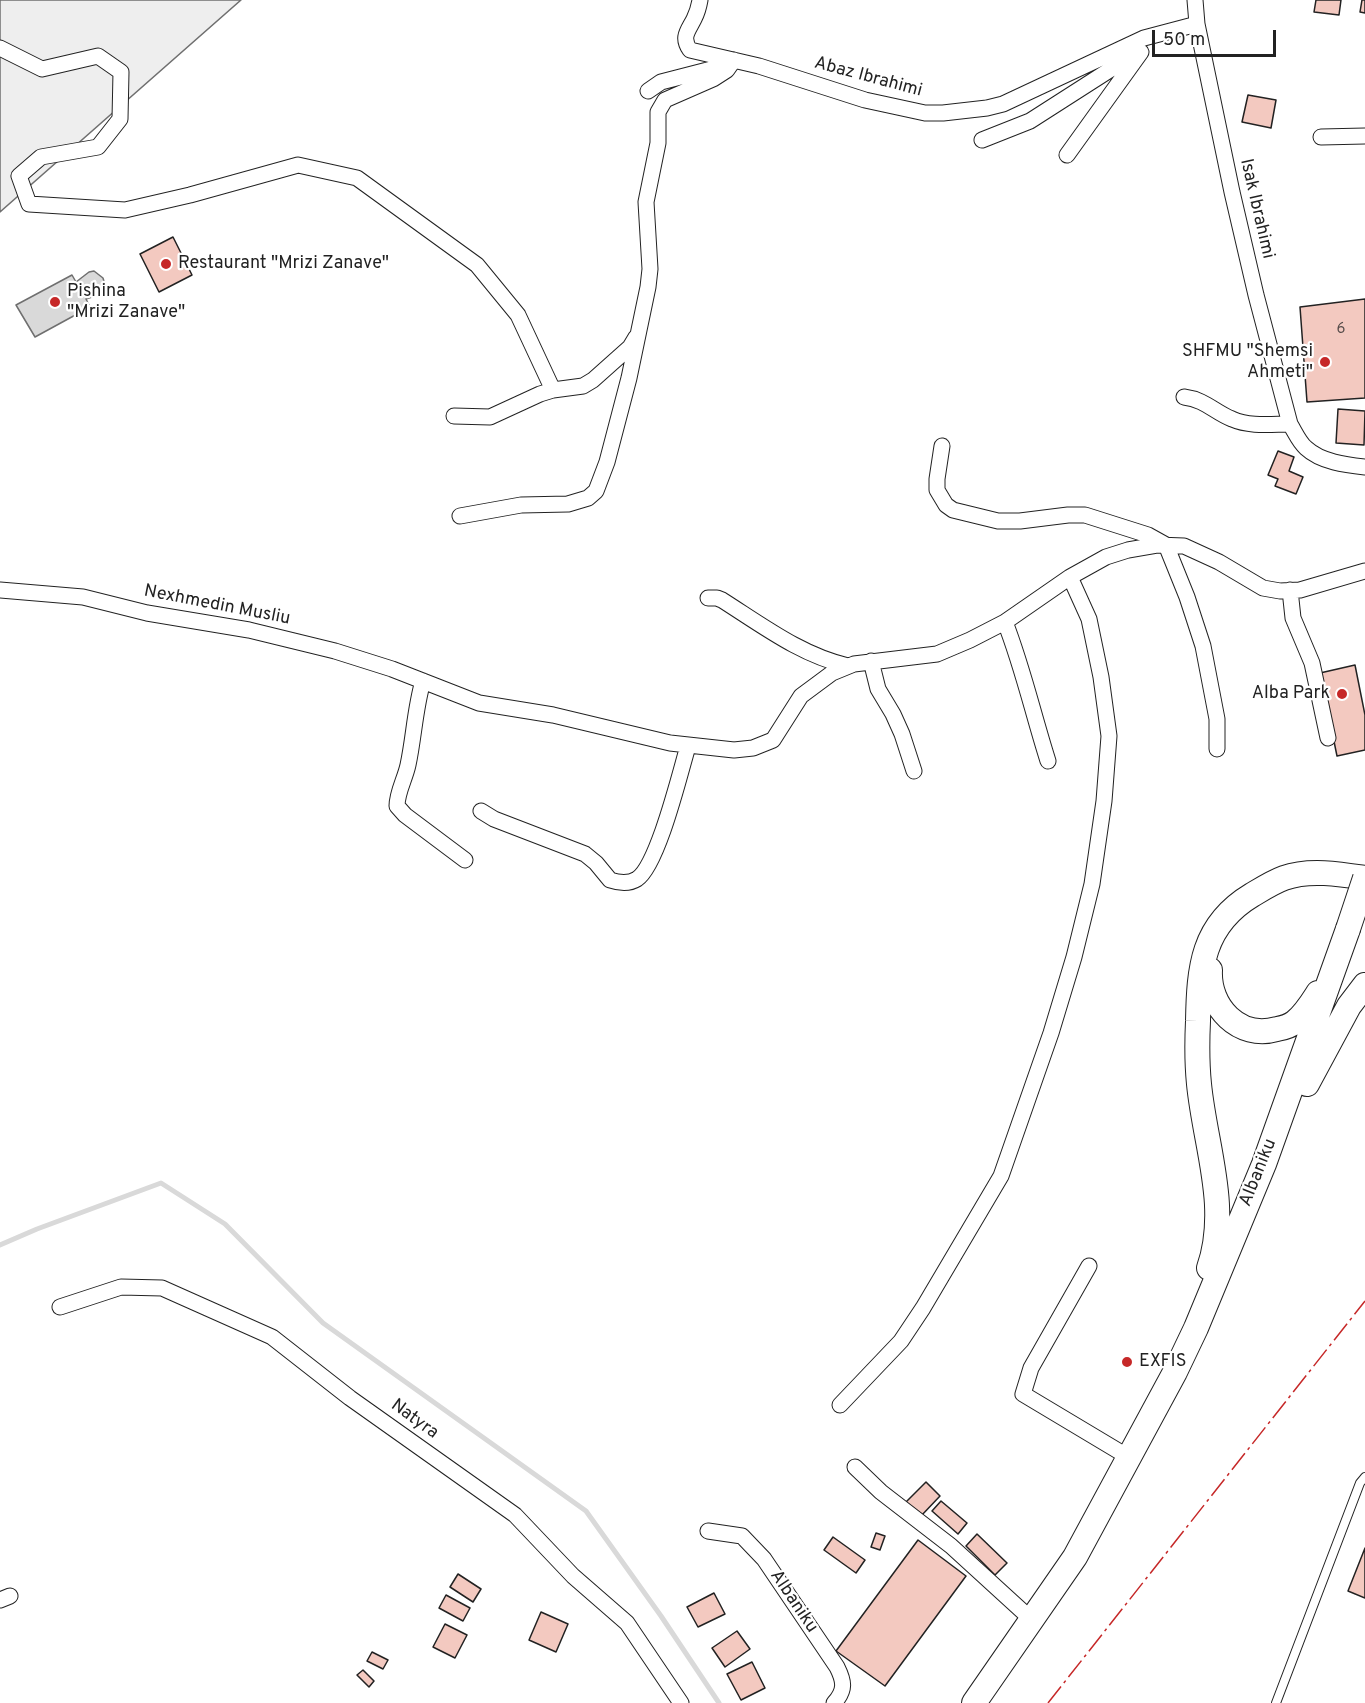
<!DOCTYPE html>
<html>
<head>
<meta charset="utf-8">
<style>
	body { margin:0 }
	#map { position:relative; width:1365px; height:1703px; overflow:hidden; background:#fff; font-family:Overpass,sans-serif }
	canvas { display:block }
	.scale { position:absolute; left:1152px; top:30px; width:124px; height:27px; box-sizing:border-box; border:3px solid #222; border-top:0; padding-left:8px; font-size:18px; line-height:21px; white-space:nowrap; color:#222; -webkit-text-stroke:4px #fff; paint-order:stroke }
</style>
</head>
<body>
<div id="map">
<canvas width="1365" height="1703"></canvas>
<div class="scale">50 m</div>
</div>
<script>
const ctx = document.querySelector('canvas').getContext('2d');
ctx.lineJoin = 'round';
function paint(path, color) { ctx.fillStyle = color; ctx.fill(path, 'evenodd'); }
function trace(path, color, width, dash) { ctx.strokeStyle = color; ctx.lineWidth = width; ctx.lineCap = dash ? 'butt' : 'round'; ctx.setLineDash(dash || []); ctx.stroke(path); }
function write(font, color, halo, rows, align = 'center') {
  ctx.font = font + ' Overpass,sans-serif'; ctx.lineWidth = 4.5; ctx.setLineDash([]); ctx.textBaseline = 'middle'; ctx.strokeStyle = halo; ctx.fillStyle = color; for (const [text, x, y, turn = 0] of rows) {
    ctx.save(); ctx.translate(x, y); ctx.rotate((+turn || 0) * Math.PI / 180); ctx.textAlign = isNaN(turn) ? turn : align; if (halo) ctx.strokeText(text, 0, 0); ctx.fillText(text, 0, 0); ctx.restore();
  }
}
const green = new Path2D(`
	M 0,0 L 241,0 L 0,212 Z`);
paint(green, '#eee');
trace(green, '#6f6f6f', 1.5);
const water = new Path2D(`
	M 94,271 L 103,278 L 105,285 L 101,294 L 86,299 L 90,307 L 35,337 L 16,305 L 72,275 L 76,282 L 89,272 Z`);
paint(water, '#d9d9d9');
trace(water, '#6f6f6f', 1.5);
trace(new Path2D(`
	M 0,1245 L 37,1229 L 161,1183 L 225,1224 L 323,1323 L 586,1511 L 661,1616 L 719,1703`), '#d9d9d9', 5);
const building = new Path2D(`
	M 1316,0 L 1341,0 L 1339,15 L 1314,12 Z
	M 1362,0 L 1365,0 L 1365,13 L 1360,12 Z
	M 1248,95 L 1276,100 L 1271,128 L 1242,122 Z
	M 173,237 L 192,275 L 159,292 L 140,254 Z
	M 1365,299 L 1365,398 L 1307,402 L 1300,307 Z
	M 1338,409 L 1365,411 L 1364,445 L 1336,443 Z
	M 1278,451 L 1294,457 L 1289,471 L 1303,477 L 1296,494 L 1275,486 L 1278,479 L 1268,475 Z
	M 1355,665 L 1365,715 L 1365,750 L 1337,756 L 1320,673 Z
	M 926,1482 L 940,1496 L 921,1516 L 906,1502 Z
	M 941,1501 L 967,1523 L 958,1534 L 932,1511 Z
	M 876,1533 L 885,1536 L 880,1550 L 871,1547 Z
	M 977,1534 L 1007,1563 L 995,1575 L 966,1546 Z
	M 833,1537 L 865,1560 L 856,1573 L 824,1550 Z
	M 918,1540 L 966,1576 L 885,1686 L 836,1651 Z
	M 1365,1548 L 1365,1598 L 1348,1591 Z
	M 458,1574 L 481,1589 L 473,1602 L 450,1587 Z
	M 714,1593 L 725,1614 L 698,1627 L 687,1607 Z
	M 446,1595 L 470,1608 L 463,1621 L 439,1608 Z
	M 541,1612 L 568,1624 L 556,1652 L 529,1640 Z
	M 445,1624 L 467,1635 L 455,1658 L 433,1647 Z
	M 737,1631 L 750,1649 L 725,1667 L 712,1648 Z
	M 372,1652 L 388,1660 L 383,1669 L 367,1661 Z
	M 752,1662 L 765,1688 L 741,1700 L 727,1674 Z
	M 363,1670 L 374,1681 L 369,1687 L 357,1675 Z`);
paint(building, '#f3c9c0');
trace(building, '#222', 1.5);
const lane = new Path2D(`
	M 1276,1703 L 1360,1483 L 1365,1477`);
const street = new Path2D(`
	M 700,0 C 699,6 697,13 694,19 C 688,31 681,37 690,50 L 759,66 L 865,100 L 925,113 L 943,113 L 987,108 L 1003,104 L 1144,38 L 1197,24
	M 1195,0 L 1197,24 L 1232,192 L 1256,295 L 1290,424 C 1295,432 1299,442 1306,448 C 1321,462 1346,465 1365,467
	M 0,48 L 42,69 L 98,56 L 121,72 L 120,119 L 98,147 L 41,157 L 19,176 L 29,204 L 125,210 L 190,195 L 298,165 L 357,178 L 477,265 L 518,315 L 553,390
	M 648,91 L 661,82 L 723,66
	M 1321,137 L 1365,136
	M 982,140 L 1030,121 L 1119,64 L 1140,53
	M 1067,155 L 1141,52
	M 1184,397 C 1206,400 1214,412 1232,419 C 1250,427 1272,424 1290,424
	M 454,416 L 490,417 L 540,394 L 553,390 L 583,386 L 593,380 L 630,347 L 636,337
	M 942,446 L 937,479 L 937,490 L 946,505 L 953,510 L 998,521 L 1020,521 L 1068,515 L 1085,515 L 1148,535 L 1166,545 L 1187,597 L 1203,646 L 1217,719 L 1217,749
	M 460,516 L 521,505 L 568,504 L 588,498 L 596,491 L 607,462 L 629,378 L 648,287 L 650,269 L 646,202 L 658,143 L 658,112 L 665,100 L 713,79 L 727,70 L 734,60
	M 0,590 L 83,597 L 147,613 L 249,630 L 335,651 L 392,669 L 479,703 L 553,715 L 670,743 L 734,750 L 753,748 L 773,740 L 801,696 L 832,673 L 854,664 L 937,654 L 970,640 L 1005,622 L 1070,577 L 1106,557 L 1128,550 L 1157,545 L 1184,546 L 1219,562 L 1263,588 L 1280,591 L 1300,590 L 1365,571
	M 1290,590 L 1293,618 L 1312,663 L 1328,738
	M 708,598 L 717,598 L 722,600 C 763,626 801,655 848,666
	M 1005,622 C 1023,668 1033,714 1048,761
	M 871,661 L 878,689 L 893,714 L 902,734 L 914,771
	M 423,681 C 415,708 414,737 408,765 C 405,779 397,792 397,806 L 405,815 L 465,860
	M 481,811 L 494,819 L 585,854 L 596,863 L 610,880 C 619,883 629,884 637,879 C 658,865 680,773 688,746
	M 1089,1266 L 1031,1368 L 1023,1394 L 1130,1458
	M 60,1307 L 121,1287 L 162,1288 L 272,1337 L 350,1398 L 515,1515 L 573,1576 L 627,1623 L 681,1703
	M 840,1405 L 901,1341 L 923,1308 L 1001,1176 L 1051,1033 L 1074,957 L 1092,884 L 1104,801 L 1109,736 L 1101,677 L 1089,619 L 1070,577
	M 855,1467 L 881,1492 L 951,1546 L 1032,1620
	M 708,1531 L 742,1536 L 764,1559 L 837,1667 C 844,1681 846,1690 834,1703
	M 0,1600 L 10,1596`);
const primary = new Path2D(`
	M 1210,970 C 1208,1007 1239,1040 1277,1029 C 1283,1028 1290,1026 1295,1022 C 1305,1014 1311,1004 1318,993
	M 1307,1084 L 1349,1006 L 1365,985
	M 1209,1268 C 1230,1207 1205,1146 1199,1084 C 1197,1064 1197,1042 1198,1021 C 1199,968 1202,925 1252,895 C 1262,889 1273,882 1284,878 C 1309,869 1340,874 1365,878
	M 974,1703 L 1075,1557 L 1175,1372 L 1196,1328 L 1264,1164 L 1348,929`);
trace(lane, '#222', 10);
trace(street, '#222', 17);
trace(primary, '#222', 26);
trace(lane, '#fff', 8);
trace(street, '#fff', 15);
trace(primary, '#fff', 24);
const primaryBridge = new Path2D(`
	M 1348,929 L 1365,878`);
trace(primaryBridge, '#222', 26, []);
trace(primaryBridge, '#fff', 24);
trace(new Path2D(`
	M 1048,1703 L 1365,1301`), '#c62828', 1.5, [21, 4.5, 3, 4.5]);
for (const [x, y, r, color] of [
	[166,264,6,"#c62828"],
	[55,302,6,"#c62828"],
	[1325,362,6,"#c62828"],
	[1342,694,6,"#c62828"],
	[1127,1362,6,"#c62828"]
]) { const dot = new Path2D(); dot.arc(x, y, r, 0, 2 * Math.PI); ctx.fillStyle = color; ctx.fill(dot); trace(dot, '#fff', 2); }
write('15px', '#564c4a', null, [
	["6",1341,330]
]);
write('18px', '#222', '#fff', [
	["Abaz Ibrahimi",868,78,15],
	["Isak Ibrahimi",1256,209,77],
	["Nexhmedin Musliu",217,606,11],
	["Albaniku",1259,1173,-68],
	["Natyra",414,1420,36],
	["Albaniku",793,1602,56]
]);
write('18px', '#222', '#fff', [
	["Restaurant \"Mrizi Zanave\"",178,264],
	["Pishina",67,292],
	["\"Mrizi Zanave\"",67,313],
	["SHFMU \"Shemsi",1313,352,"right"],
	["Ahmeti\"",1313,373,"right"],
	["Alba Park",1330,694,"right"],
	["EXFIS",1139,1362]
], 'left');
</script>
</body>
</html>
